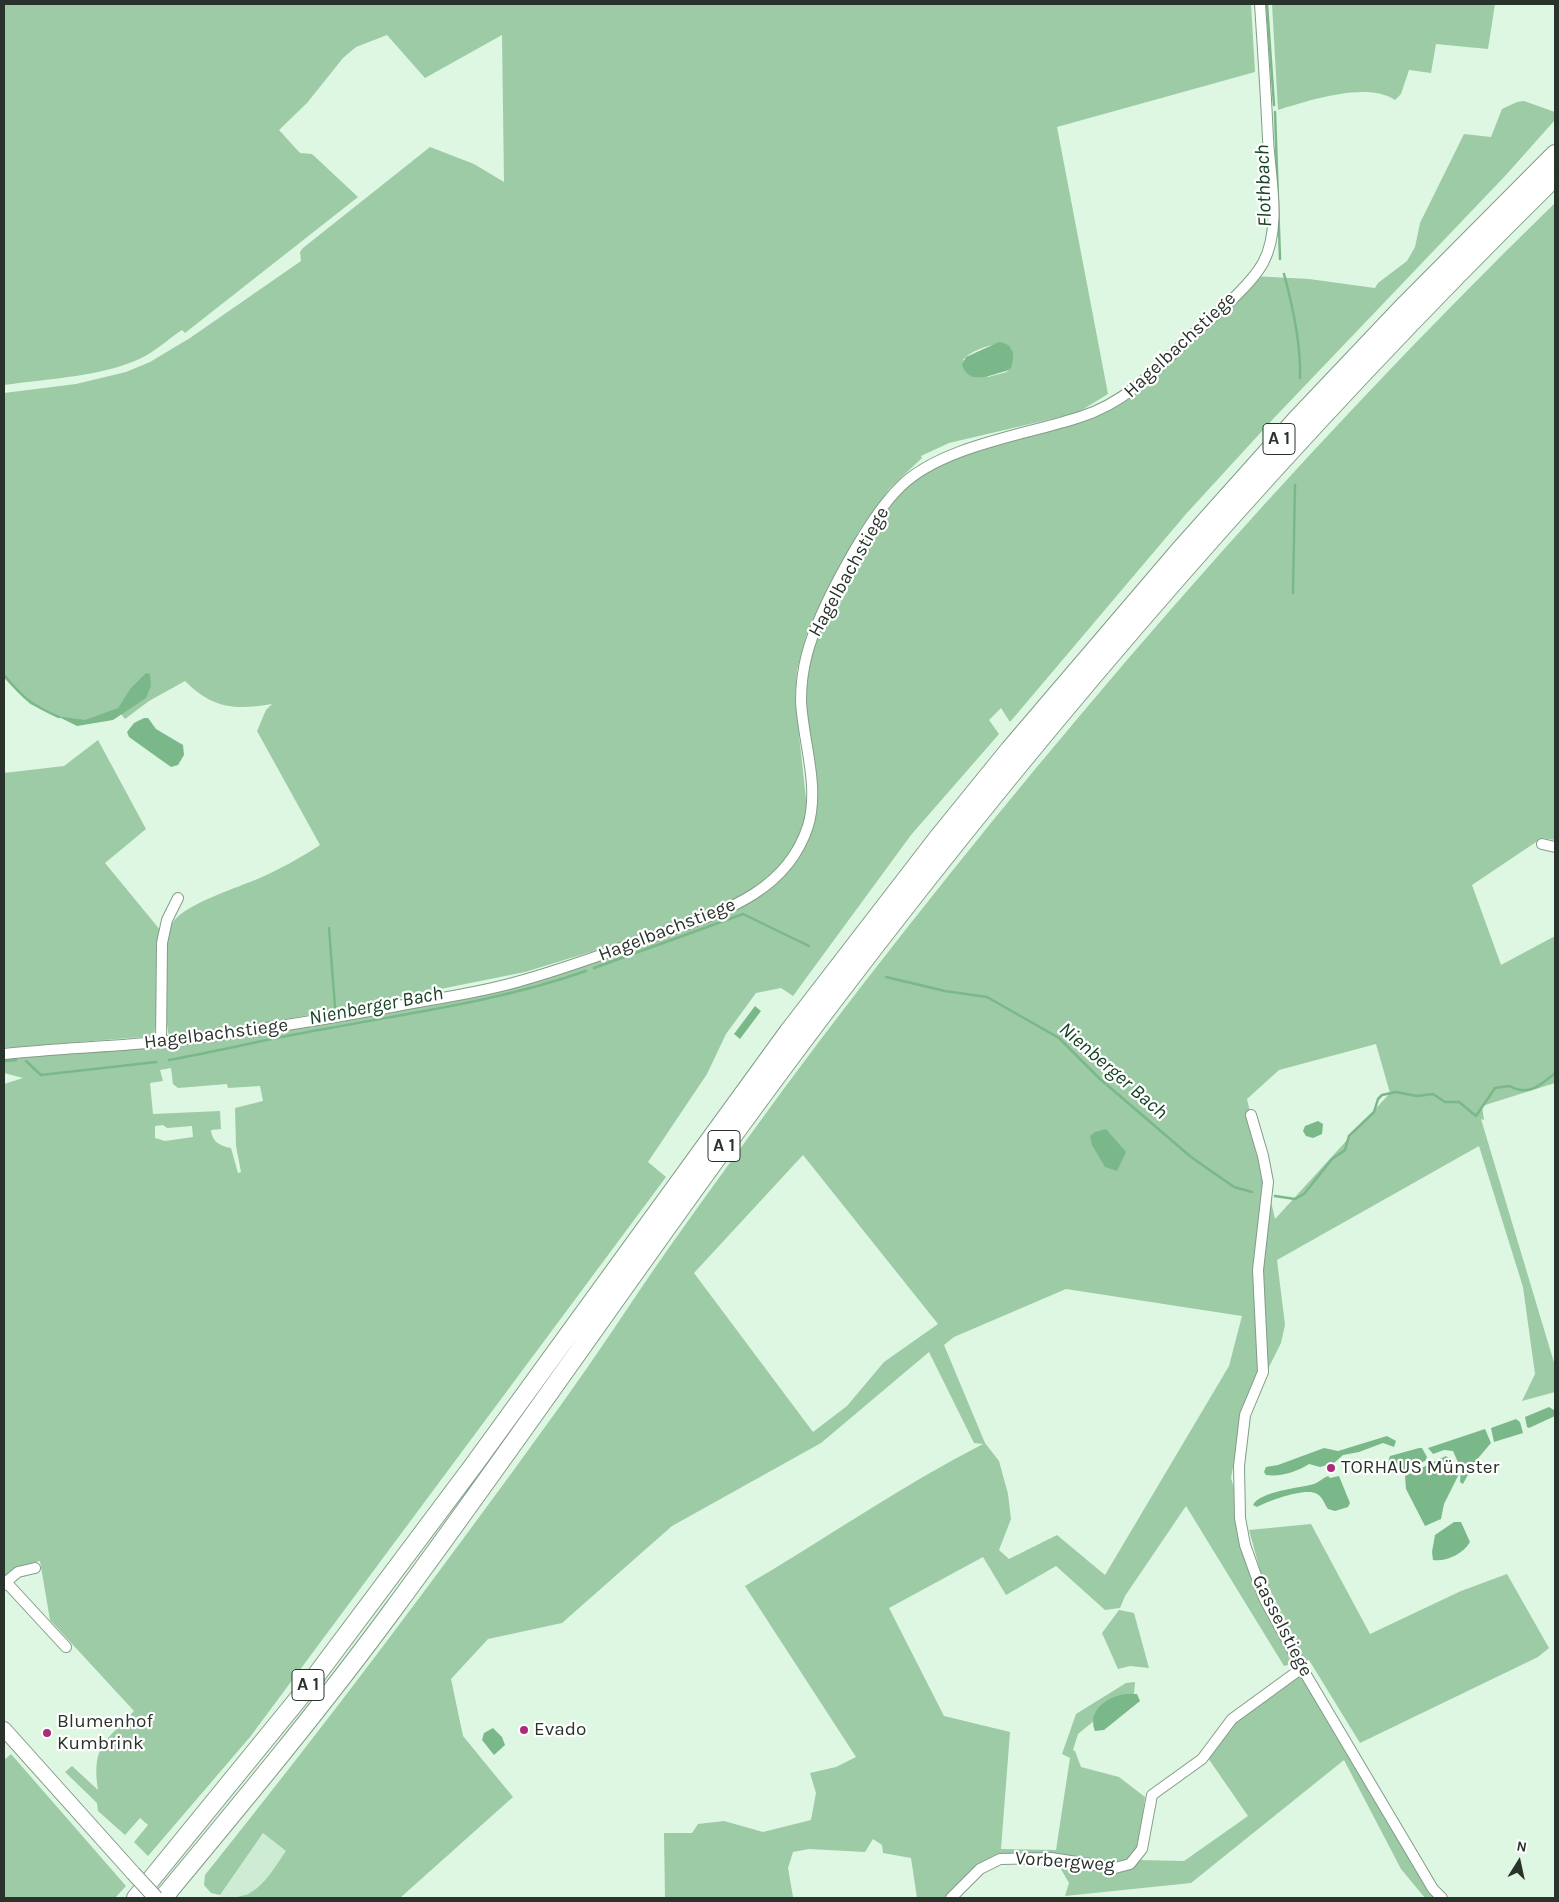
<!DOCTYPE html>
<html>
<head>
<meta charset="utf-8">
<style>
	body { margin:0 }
	#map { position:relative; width:1559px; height:1902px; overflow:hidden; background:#ddf7e2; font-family:Karla,sans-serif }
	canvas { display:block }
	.frame { position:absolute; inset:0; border:5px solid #29332b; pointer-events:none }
	.north { position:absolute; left:1494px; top:1837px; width:50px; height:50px; -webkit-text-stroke:4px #fff; paint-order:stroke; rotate:10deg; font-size:14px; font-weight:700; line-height:20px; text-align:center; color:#29332b }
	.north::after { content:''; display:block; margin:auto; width:18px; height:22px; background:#29332b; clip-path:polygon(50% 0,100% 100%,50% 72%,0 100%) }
</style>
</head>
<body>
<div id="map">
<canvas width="1559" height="1902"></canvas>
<div class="frame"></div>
<div class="north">N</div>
</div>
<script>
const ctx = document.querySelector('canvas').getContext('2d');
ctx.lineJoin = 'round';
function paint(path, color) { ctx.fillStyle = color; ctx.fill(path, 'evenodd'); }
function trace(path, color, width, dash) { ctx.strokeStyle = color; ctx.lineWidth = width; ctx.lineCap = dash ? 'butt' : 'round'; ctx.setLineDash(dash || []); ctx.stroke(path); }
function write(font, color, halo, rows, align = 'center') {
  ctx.font = font + ' Karla,sans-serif'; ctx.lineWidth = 4.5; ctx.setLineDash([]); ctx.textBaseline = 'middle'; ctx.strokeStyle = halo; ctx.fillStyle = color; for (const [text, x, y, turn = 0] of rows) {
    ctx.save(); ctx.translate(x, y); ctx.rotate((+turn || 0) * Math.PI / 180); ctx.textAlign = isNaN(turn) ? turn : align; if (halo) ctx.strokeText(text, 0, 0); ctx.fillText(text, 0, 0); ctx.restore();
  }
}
paint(new Path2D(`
	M 263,1833 L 286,1851 L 321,1898 L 221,1898 L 220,1895 Z`), '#cdecd3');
paint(new Path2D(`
	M 4,4 L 1251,4 L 1255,72 L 1057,127 L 1108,394 L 1077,413 L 949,443 L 921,456 L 922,458 L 890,488 L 859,531 L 806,636 L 797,670 L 795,698 L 807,808 L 799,838 L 782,868 L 753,893 L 682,924 L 525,972 L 326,1012 L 235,1028 L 169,1035 C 164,1012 161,940 173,922 C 185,904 239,887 260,878 C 280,869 302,857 320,845 L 257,731 L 266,710 L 272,704 C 235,710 213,709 185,681 L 149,701 L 125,719 L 121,714 L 77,725 L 30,704 L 4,678 L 4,393 L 76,384 L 126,372 L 150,362 L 190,338 L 301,261 L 300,252 L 303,248 L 430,147 L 474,164 L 504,182 L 502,35 L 425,78 L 387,35 L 356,47 L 343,58 L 307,103 L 279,130 L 300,153 L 312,154 L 358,197 L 185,333 L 182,330 C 170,338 159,348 147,355 C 111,376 46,379 4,385 ZM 1004,343 L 1012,349 L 1007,372 L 988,377 L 963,360 C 971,350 992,344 1004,343 Z
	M 1272,4 L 1495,4 L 1488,49 L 1436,44 L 1431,73 L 1409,70 L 1401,94 L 1395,100 C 1367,81 1308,101 1278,110 Z
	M 1524,101 L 1555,112 L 1555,120 L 1505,176 L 1274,418 L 1186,514 L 1010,722 L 1001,708 L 989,720 L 999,734 L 911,835 L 793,996 L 781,988 L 756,993 L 726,1034 L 707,1074 L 648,1162 L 666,1177 L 250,1737 L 148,1856 L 134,1842 L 148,1825 L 140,1818 L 125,1835 L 98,1811 L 97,1803 L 65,1772 L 72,1766 L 98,1790 C 91,1744 107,1741 134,1711 L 50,1620 L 40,1561 L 21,1566 L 4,1580 L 4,1084 L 23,1078 L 4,1073 L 4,1058 L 155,1047 L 284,1031 L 499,990 L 735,906 L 788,863 L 812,808 L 803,725 L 808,647 L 870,525 L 920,470 L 1109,407 L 1253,276 L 1309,279 L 1375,288 L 1378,283 L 1407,261 L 1415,247 L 1420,223 L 1464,134 L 1491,137 L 1502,109 L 1517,102 ZM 171,1068 L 173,1084 L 178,1088 L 227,1084 L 228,1088 L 260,1086 L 263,1101 L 235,1108 L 236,1146 L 241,1172 L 238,1173 L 231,1148 C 220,1146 212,1142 211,1130 L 221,1129 L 220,1111 L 153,1114 L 150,1083 L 163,1081 L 160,1070 ZM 163,1125 L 167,1128 L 192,1126 L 193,1137 L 165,1141 L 155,1138 L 155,1126 Z
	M 1555,203 L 1555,840 L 1542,838 L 1472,885 L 1501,965 L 1555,936 L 1555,1083 L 1482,1106 L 1484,1120 L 1481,1119 L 1555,1366 L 1555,1392 L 1522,1401 L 1535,1374 L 1523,1287 L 1479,1146 L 1277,1260 L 1285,1325 L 1281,1343 L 1268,1369 L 1262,1365 L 1244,1407 L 1231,1478 L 1260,1576 L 1286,1620 L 1261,1574 L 1249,1530 L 1311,1524 L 1370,1634 L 1461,1591 L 1507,1574 L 1549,1648 L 1538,1657 L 1360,1743 L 1309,1660 L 1284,1666 L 1186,1506 L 1125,1596 L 1120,1608 L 1105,1610 L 1056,1566 L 1006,1595 L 983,1557 L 889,1608 L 944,1716 L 1010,1732 L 1001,1849 L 1056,1850 L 1070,1758 L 1062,1754 L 1076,1714 L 1126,1683 L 1135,1682 L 1134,1694 L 1125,1694 L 1095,1713 L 1095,1720 L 1078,1734 L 1073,1750 L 1075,1751 L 1081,1767 L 1119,1777 L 1145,1797 L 1139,1844 L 1129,1860 L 1120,1864 L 1060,1855 L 1020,1853 L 1001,1855 L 982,1862 L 954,1891 L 943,1898 L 917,1898 L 911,1858 L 883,1853 L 882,1845 L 873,1839 L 865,1852 L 809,1849 L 793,1852 L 788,1868 L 793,1897 L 665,1897 L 664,1833 L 692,1833 L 698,1824 L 724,1821 L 763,1832 L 811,1820 L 816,1793 L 810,1773 L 836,1767 L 856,1757 L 745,1586 C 825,1539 901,1486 983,1444 L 974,1443 L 929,1352 L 821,1443 L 672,1526 L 562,1623 L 488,1639 L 451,1679 L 463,1736 L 513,1797 L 400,1898 L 236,1898 C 240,1895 246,1896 250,1893 C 266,1884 276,1865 286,1851 L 263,1833 L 220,1895 L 211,1893 L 204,1885 L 205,1875 C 327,1723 444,1567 558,1409 C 596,1357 631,1302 668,1249 C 718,1179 769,1108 821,1039 C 1046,744 1289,462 1555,203 ZM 1376,1044 L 1390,1093 L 1275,1219 L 1247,1099 L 1279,1070 ZM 803,1155 L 938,1324 L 884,1362 L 847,1406 L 813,1432 L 694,1273 ZM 1066,1289 L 1242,1316 L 1229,1366 L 1105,1575 L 1057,1535 L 1009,1559 L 999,1550 L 1011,1519 L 1008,1494 L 999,1461 L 985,1443 L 944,1345 L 954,1337 Z
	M 98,740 L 146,829 L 105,863 L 161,931 C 151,966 160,1001 154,1036 L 4,1048 L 4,773 L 64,766 Z
	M 1119,1610 L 1134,1613 L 1149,1668 L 1130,1666 L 1118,1669 L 1102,1633 Z
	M 1308,1665 L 1349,1753 L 1439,1898 L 1425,1898 L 1401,1869 L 1344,1760 L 1191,1883 L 1065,1896 L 1069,1883 L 1058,1864 L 1132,1869 L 1139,1860 L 1184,1861 L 1248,1816 L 1208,1758 L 1225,1731 Z
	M 11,1754 L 126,1886 L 115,1898 L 4,1898 L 4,1760 Z`), '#9ccba6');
paint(new Path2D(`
	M 999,342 C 1015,344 1015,356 1011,368 C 1006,372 1001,372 996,374 C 982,378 968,382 962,365 L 966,357 Z
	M 146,673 L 150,674 L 151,686 L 146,698 L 113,720 L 77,726 L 57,716 L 85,720 L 118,708 L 131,688 Z
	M 144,718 L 148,718 L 156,729 L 183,745 L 184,755 L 178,765 L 171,767 L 129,737 L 127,732 L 134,723 Z
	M 755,1006 L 761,1011 L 740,1039 L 734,1034 Z
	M 1318,1121 L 1323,1124 L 1322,1134 L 1313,1138 L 1306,1136 L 1303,1131 L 1305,1126 Z
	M 1106,1129 L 1126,1152 L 1117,1171 L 1105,1167 L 1092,1145 L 1090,1136 L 1095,1132 Z
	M 1549,1407 L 1554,1410 L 1555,1416 L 1529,1428 L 1527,1427 L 1525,1417 Z
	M 1516,1419 L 1520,1422 L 1523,1433 L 1494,1442 L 1491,1428 Z
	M 1485,1429 L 1491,1443 L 1474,1463 L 1463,1484 L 1460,1482 L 1461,1469 L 1453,1451 L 1444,1450 L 1433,1454 L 1428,1448 Z
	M 1387,1436 L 1396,1441 L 1394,1447 L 1383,1443 L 1359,1452 L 1343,1455 L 1334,1463 L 1320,1467 L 1309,1464 C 1296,1472 1282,1477 1266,1475 L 1264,1472 L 1266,1467 L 1278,1465 L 1324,1448 L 1338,1451 Z
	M 1419,1448 L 1422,1448 L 1427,1457 L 1425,1461 L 1396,1474 C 1389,1471 1387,1462 1390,1456 Z
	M 1446,1456 L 1452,1461 L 1459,1474 L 1444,1504 L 1441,1519 L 1425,1526 L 1406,1489 L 1405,1476 Z
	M 1328,1476 L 1330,1478 L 1339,1476 L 1350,1503 L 1348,1507 L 1335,1511 L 1328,1509 C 1324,1504 1323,1497 1317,1494 C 1305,1487 1269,1501 1257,1507 L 1253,1505 C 1260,1491 1300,1488 1314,1484 C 1319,1482 1323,1478 1328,1476 Z
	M 1454,1522 L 1461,1522 L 1470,1542 C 1463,1554 1446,1562 1433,1560 L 1432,1552 L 1435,1535 Z
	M 1125,1694 L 1137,1694 L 1140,1701 L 1104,1730 L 1095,1731 C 1087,1710 1107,1697 1125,1694 Z
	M 493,1728 L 502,1737 L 505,1745 L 494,1755 L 482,1740 L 484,1733 Z`), '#7bb889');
trace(new Path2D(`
	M 1267,4 L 1274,105
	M 1275,112 L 1280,259
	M 1284,274 C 1293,307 1301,344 1300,378
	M 1293,593 L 1295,485
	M 4,675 C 23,698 31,705 59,717
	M 329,928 L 335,1007
	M 594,968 L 743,914 L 809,946
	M 886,977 L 945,991 L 987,997 L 1059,1038 L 1099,1078 L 1191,1157 L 1234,1187 L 1252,1192
	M 169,1060 C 223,1050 276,1037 330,1028 C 416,1012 503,1000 586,971
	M 4,1061 L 16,1060
	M 26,1061 L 41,1075 L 156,1062
	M 1275,1196 L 1295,1199 L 1304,1194 L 1332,1159 L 1345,1150 L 1349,1136 L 1374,1112 L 1378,1099 L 1382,1095 L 1396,1092 L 1417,1096 L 1433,1094 L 1445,1102 L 1459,1102 L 1476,1116 L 1495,1088 L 1510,1086 C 1528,1097 1541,1085 1555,1073`), '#7bb889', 2.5);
const minor = new Path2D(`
	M 1542,844 L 1555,847
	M 161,1042 L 162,943 L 167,920 L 178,898
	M 4,1054 C 58,1048 113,1047 168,1041 C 245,1033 321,1020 397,1006 C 438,998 480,993 520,981 C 564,969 606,953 649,938 C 711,915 785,898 808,826 C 820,786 803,742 801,701 C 801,685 803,669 807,654 C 819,609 868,518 901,486 C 942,446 1025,435 1080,417 C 1125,403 1155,371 1188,339 C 1210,319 1249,288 1263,263 C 1282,228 1270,177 1268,139 C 1266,94 1263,49 1260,4
	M 1251,1115 L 1263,1156 L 1268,1182 L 1258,1270 L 1263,1372 L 1245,1415 L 1239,1466 L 1240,1518 L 1245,1545 L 1264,1598 L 1302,1668 L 1407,1845 L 1433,1889 L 1442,1898
	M 6,1582 L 18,1572 L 35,1568
	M 4,1585 L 6,1582 L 66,1647
	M 951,1898 L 980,1869 L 1000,1859 L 1051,1858 L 1115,1868 L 1130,1864 L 1142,1849 L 1152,1795 L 1202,1759 L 1232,1719 L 1302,1668`);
const secondary = new Path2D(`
	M 4,1729 L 133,1873`);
const motorway = new Path2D(`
	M 136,1898 L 303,1693 L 473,1466 L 789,1031 L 937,839 L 1010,749 L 1179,551 L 1296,420 L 1406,304 L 1555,154
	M 163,1898 C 241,1804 320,1709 392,1611 C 542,1408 683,1198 836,997 C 1056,707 1296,432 1555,177`);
trace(minor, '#849c89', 12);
trace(secondary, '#849c89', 16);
trace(motorway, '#849c89', 20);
trace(minor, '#fff', 10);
trace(secondary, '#fff', 14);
trace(motorway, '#fff', 18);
const secondaryBridge = new Path2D(`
	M 133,1873 L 156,1898`);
trace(secondaryBridge, '#849c89', 16, []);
trace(secondaryBridge, '#fff', 14);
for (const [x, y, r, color] of [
	[1331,1468,5,"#ac2b79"],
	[524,1730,5,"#ac2b79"],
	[47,1733,5,"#ac2b79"]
]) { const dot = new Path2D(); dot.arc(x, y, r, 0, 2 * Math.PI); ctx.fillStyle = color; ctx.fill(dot); trace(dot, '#fff', 2); }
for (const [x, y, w] of [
	[1279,439,32],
	[724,1146,32],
	[308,1685,32]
]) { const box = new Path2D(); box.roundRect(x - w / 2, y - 15.5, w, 31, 4); ctx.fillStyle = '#fff'; ctx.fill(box); trace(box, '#29332b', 1); }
write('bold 18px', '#29332b', null, [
	["A 1",1279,439],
	["A 1",724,1146],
	["A 1",308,1685]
]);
write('19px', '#29332b', '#fff', [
	["Hagelbachstiege",1180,345,-43],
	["Hagelbachstiege",849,572,-61],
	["Hagelbachstiege",667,930,-21],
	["Hagelbachstiege",216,1034,-7],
	["Gasselstiege",1282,1626,63],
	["Vorbergweg",1065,1862,4]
]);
write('19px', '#29332b', '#fff', [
	["TORHAUS Münster",1341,1468],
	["Blumenhof",57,1722],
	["Kumbrink",57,1744],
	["Evado",534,1730]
], 'left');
write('italic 20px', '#164425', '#fff', [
	["Flothbach",1264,186,-92],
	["Nienberger Bach",376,1006,-11],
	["Nienberger Bach",1113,1071,41]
]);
</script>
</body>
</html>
